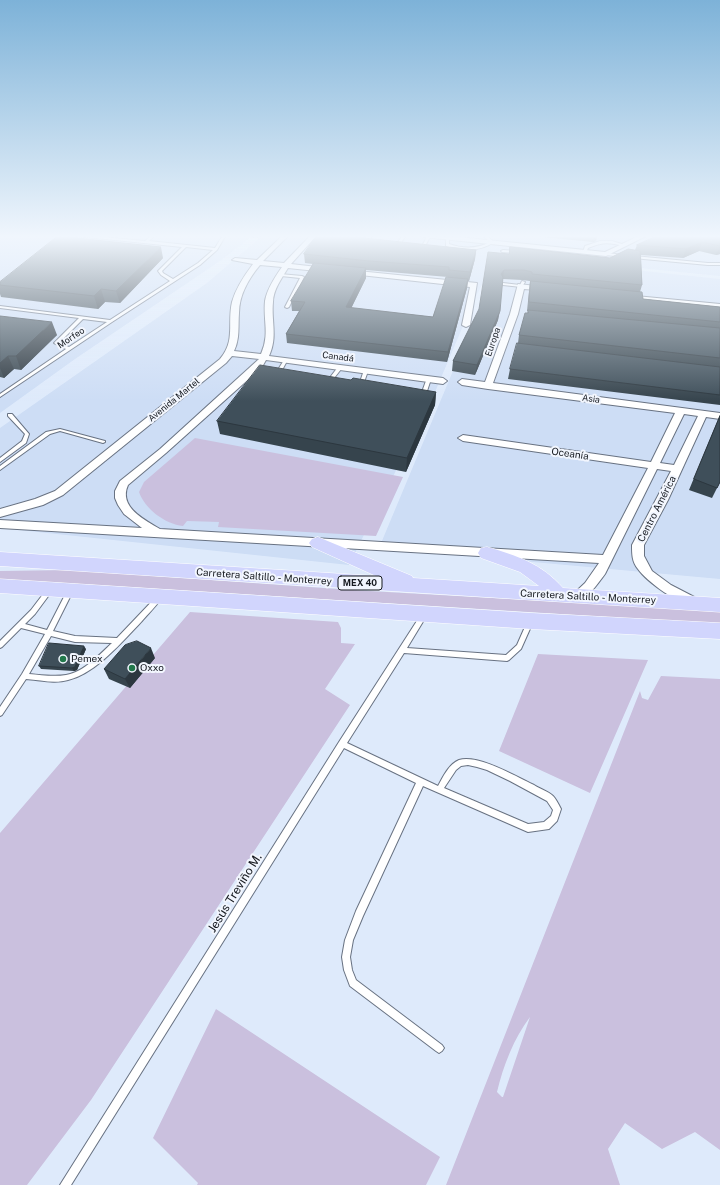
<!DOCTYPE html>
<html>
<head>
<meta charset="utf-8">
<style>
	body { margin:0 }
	canvas { display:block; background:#deeafb }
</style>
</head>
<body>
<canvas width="720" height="1185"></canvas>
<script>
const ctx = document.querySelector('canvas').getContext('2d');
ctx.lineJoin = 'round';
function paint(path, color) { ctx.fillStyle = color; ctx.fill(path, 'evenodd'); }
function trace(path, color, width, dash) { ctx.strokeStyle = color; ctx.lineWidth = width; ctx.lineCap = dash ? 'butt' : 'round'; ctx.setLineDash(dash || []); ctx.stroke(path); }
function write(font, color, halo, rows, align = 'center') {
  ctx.font = font + ' "Public Sans",sans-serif'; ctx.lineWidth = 4; ctx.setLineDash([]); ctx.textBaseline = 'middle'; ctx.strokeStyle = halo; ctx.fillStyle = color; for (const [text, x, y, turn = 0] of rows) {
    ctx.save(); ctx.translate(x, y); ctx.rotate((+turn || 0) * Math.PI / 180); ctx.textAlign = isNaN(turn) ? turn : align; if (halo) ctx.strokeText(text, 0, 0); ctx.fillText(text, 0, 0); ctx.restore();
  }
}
paint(new Path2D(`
	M 0,235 L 254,235 L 220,261 L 75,359 L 0,413 Z
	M 263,235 L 720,235 L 720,276 L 498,254 L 474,300 L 435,392 L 349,565 L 0,528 L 0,428 L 207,283 Z
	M 501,256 L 720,279 L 720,579 L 379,548 Z`), '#cdddf5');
paint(new Path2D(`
	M 195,438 L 403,477 L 376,536 L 218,527 L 219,522 L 187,521 L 183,526 C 165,524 145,509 139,492 L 144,482 Z
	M 69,570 L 352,590 L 720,611 L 720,624 L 0,579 L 0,571 Z
	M 190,612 L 338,622 L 341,628 L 341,643 L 355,644 L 325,689 L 350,705 L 91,1100 L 27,1185 L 0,1185 L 0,833 Z
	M 538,654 L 648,660 L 590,793 L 499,751 Z
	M 661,676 L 720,679 L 720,1150 L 695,1132 L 662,1149 L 625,1123 L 608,1149 L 620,1185 L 446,1185 L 640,691 L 642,698 L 648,700 ZM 530,1017 L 503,1097 L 502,1097 L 497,1092 C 503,1066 514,1038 530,1017 Z
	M 216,1009 L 440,1157 L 426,1185 L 197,1185 L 198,1183 L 153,1138 Z`), '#cac0de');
const lane = new Path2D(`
	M 74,235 L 82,235 L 145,241 L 152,235 L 155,235 L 149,241 L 215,248 L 223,235 L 226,235 L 217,250 L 200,265 L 112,322 L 0,397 L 0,394 L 66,349 L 54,343 L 79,318 L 0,308 L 0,306 L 110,320 L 170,281 L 161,275 L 158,271 L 182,247 L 76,236 ZM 186,247 L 213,250 L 198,263 L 173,279 L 163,273 L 162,271 ZM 83,319 L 107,322 L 69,347 L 59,343 Z
	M 373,235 L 377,235 L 372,243 L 370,243 Z
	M 403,235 L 406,235 L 399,246 L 397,246 L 396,245 Z
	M 428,235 L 431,235 L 424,248 L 417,248 L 417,246 L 422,246 Z
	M 446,235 L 449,235 L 449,244 C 463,249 477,249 490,242 L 482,235 L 485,235 L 494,242 C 480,252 461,251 446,246 Z
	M 600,241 L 612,241 L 625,245 L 623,246 C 609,242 602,242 588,248 L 586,253 L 583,252 L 585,246 Z
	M 503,250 L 518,251 L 520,252 L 518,253 L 502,252 L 501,251 Z
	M 606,253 L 625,255 L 627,256 L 625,257 L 605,255 L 604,254 Z
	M 634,256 L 708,263 L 720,263 L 720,265 L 708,265 L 633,258 L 632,257 Z
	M 280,274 L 302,276 L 304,277 L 289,307 L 287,308 L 285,307 L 300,278 L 281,276 L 280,276 Z
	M 522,281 L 525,282 L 522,287 L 521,287 L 503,285 L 501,284 L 503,283 L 520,285 Z
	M 284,360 L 287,361 L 281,372 L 282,373 L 280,374 L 276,374 L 276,373 Z
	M 338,367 L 342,368 L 331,382 L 325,382 L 325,380 L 328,380 Z
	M 364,370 L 368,371 L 363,385 L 363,386 L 359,386 L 359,385 Z
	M 427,378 L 431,379 L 426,394 L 424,395 L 418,394 L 418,392 L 422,392 Z
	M 8,414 L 12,414 L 29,434 L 26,443 L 0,462 L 0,458 L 22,441 L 25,434 L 8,416 Z
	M 60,429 L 105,441 L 105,442 L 103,443 L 60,431 L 50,434 L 0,470 L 0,466 L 46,432 Z
	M 47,589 L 49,589 L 52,591 L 35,614 L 25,624 L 47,630 L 67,591 L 70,589 L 73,591 L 53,631 L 75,636 L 117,638 L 157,596 L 161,596 L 162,598 C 156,606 148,614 142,621 C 123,641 95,674 68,680 C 55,684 40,680 26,679 L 2,715 L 0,716 L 0,707 L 22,674 L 45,634 L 21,628 L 2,647 L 0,648 L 0,641 L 31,610 ZM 51,636 L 75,642 L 112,643 C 99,655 84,672 66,675 C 54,677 41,675 29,674 Z
	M 422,613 L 426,613 L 427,615 L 407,648 L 506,655 L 517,645 L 528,620 L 532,620 L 533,622 L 521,649 L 509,660 L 507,661 L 404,653 L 347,743 L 438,786 C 443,777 449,764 459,760 C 478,754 517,777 534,785 C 540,789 548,791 553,796 C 556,799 559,805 561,809 L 557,821 L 549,829 L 528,832 L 423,786 L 363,916 L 353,940 L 350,957 L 352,970 L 356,980 L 442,1045 L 444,1048 L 442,1051 L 439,1053 L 436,1051 L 350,986 L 344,970 L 342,957 L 345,940 L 356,911 L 416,783 L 344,748 L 71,1185 L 60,1185 L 339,742 ZM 468,765 L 477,767 L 487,770 L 510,781 L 547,801 L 553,810 L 551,816 L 544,822 L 528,824 L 444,788 L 456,770 L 461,766 Z`);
const street = new Path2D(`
	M 283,235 L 289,235 L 263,261 L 284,263 L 311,235 L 317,235 L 291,264 L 326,268 L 330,270 L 326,272 L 288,268 C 282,278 273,290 273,302 C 271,321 278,337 269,356 L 443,378 L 447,381 L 443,384 L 266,360 L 262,367 L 166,453 L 128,485 C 118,507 145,520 160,529 L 603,555 L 648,468 L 463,441 L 458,438 L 463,435 L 651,462 L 675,413 L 488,389 L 462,385 L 458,382 L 462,379 L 485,382 L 510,314 L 518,284 L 546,287 L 549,287 L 549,291 L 524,289 L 518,314 L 493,383 L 720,413 L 720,419 L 706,417 L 668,500 L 644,545 L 644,556 L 652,571 L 671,585 L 700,600 L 702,603 L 700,606 C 686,611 646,581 638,569 C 632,562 632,554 632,545 L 671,471 L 657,469 L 605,574 C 598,583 585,604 572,600 L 570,597 L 585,583 L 599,563 L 0,528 L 0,520 L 142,528 L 124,514 L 118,505 L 115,498 L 115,491 L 120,481 L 160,449 L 259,359 L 232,356 L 226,363 L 63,495 L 43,505 L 0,517 L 0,509 L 35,499 L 55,491 L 220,359 C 236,340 227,324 232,302 C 236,288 244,276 253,264 L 232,260 L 235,258 L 257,260 ZM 260,265 L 282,267 C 275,277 267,289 265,301 C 263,321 270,334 261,354 L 234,351 C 240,339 238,326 239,313 C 239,295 249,278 260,265 ZM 684,414 L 698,416 L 674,465 L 660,463 Z
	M 420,235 L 438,235 L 605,252 L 641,235 L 648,235 L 606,256 L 423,237 Z
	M 348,270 L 477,283 L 470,325 L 466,327 L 462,325 L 470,287 L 351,274 L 348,274 Z
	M 625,295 L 720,304 L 720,308 L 628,299 L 625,299 Z`);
const primary = new Path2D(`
	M 318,537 L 412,576 L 413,578 L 539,586 L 520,572 L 481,558 L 478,553 L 481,548 L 487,547 C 516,555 542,564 563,588 L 720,598 L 720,612 L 0,566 L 0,552 L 376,576 L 312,547 L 309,543 L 312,539 Z
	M 0,579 L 531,613 L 720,623 L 720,639 L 531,629 L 0,593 Z`);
trace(lane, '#687282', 2);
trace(street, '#687282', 2);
trace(primary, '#fff', 1);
paint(lane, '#fff');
paint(street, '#fff');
paint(primary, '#d1d5fd');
paint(new Path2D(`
	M 522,235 L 602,235 L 597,237 L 596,241 L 593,242 Z
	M 720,235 L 720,254 L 716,255 L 699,251 L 683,258 L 641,255 L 642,285 L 640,292 L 643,299 L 720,307 L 720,405 L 508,379 L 510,369 L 518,343 L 519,335 L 528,311 L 527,311 L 530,281 L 522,280 L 503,279 L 498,320 L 475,375 L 452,371 L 453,361 L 509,254 L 610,258 L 635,250 L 637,245 Z
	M 476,250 L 475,259 L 469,281 L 468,281 L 467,288 L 447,362 L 287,343 L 286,334 L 299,311 L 292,311 L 291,301 L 313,264 L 305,263 L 304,254 ZM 366,270 L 448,277 L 433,317 L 351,308 L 366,278 Z
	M 163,258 L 120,303 L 105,302 L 98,309 L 1,297 L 0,294 L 0,282 Z
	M 0,316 L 57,335 L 21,370 L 14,369 L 4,378 L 0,377 Z
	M 436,392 L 435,405 L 406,472 L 220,434 L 217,421 Z
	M 720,415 L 720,482 L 712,498 L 689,490 Z
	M 86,649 L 77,670 L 74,671 L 41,669 L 39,666 Z
	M 155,658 L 130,688 L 109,679 L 104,669 Z`), '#36444d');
paint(new Path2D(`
	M 594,235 L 602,235 L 597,237 L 596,241 L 593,242 Z
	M 702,242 L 699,251 L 683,258 L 686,249 Z
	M 720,246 L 720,254 L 716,255 Z
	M 161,247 L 163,258 L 120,303 L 116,291 Z
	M 476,250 L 475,259 L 469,281 L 470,272 Z
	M 366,268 L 366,278 L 347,317 L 346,307 Z
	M 504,270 L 503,279 L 501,274 Z
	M 468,279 L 467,288 L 447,362 L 448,352 Z
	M 101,289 L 105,302 L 98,309 L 94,296 Z
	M 500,311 L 498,320 L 475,375 L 477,365 Z
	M 52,322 L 57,335 L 21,370 L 16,356 Z
	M 8,356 L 14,369 L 4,378 L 0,368 L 0,363 Z
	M 436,392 L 435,405 L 406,472 L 407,458 Z
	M 84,646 L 86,649 L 77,670 L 74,671 L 72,668 Z
	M 151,648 L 155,658 L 130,688 L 125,679 Z`), '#2c373f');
const building = new Path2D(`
	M 317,235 L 336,235 L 476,250 L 470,272 L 449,270 L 449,267 L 369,261 L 304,254 Z
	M 659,235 L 720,235 L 720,246 L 702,242 L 686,249 L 637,245 Z
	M 58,236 L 161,247 L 116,291 L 101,289 L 94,296 L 0,285 L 0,282 Z
	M 510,247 L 610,258 L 628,249 L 640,251 L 642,285 L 532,274 L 532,272 L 524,270 L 504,270 L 501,274 L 503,277 L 500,311 L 477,365 L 453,361 L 479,309 L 488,252 L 509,254 Z
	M 314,263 L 366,268 L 346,307 L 433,317 L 446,277 L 468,279 L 448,352 L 286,334 L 305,302 L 291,301 Z
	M 531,281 L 642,292 L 643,299 L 720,307 L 720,322 L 529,302 Z
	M 528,310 L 720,328 L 720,358 L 519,335 L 525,313 L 528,313 Z
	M 0,316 L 52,322 L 16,356 L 8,356 L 0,363 Z
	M 517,343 L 720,367 L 720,395 L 510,369 Z
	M 260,365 L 351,380 L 353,378 L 436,392 L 407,458 L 217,421 Z
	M 720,416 L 720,482 L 717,488 L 694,479 Z
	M 137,641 L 151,648 L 125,679 L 104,669 L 125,645 Z
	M 49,643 L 84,646 L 75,667 L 72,668 L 39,666 Z`);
paint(building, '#3f4f5a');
trace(building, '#2c373f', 1);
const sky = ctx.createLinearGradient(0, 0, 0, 401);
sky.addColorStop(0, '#7db2d8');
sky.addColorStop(0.59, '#f0f6fd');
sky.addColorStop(1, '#f0f6fd00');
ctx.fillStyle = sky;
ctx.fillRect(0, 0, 720, 401);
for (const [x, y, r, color] of [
	[63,659,4,"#22784b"],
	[132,668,4,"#22784b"]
]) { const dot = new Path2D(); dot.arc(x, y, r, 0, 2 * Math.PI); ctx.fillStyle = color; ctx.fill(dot); trace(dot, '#f2f6fe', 1.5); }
write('9px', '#161a20', '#f2f6fe', [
	["Morfeo",71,338,-34],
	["Europa",493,342,-71],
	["Canadá",338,357,7],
	["Asia",591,399,8],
	["Avenida Martel",174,400,-39]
]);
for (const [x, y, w] of [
	[360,583,44]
]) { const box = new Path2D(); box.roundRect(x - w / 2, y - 7, w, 14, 3); ctx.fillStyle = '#f2f6fe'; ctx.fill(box); trace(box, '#161a20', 1); }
write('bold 9px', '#161a20', null, [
	["MEX 40",360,583]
]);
write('10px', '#161a20', '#f2f6fe', [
	["Oceanía",570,454,8],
	["Centro América",657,509,-63],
	["Carretera Saltillo - Monterrey",264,577,4],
	["Carretera Saltillo - Monterrey",588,597,3]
]);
write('10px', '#161a20', '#f2f6fe', [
	["Pemex",71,659],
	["Oxxo",140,668]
], 'left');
write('12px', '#161a20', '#f2f6fe', [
	["Jesús Treviño M.",235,893,-58]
]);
</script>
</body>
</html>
